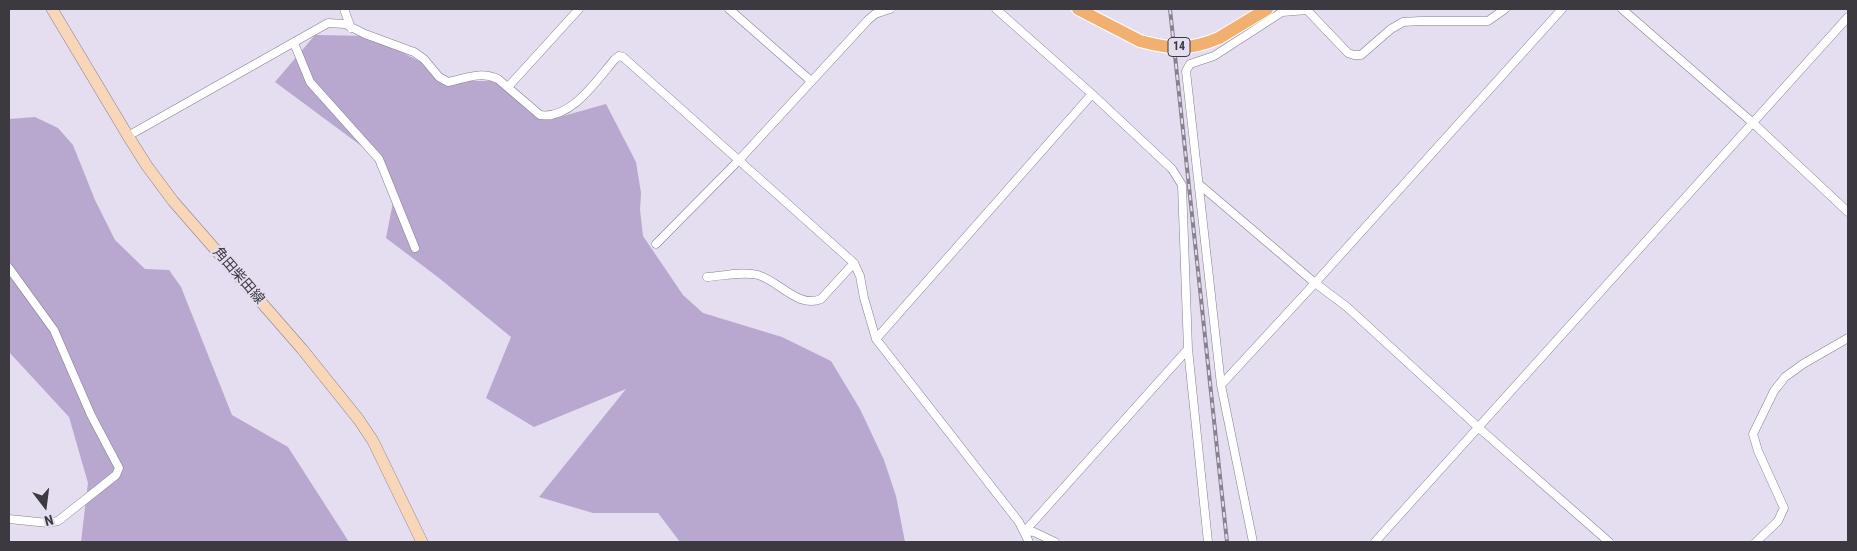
<!DOCTYPE html>
<html>
<head>
<meta charset="utf-8">
<style>
	body { margin:0 }
	#map { position:relative; width:1857px; height:551px; overflow:hidden; background:#e5def0; font-family:"Roboto Condensed",sans-serif }
	canvas { display:block }
	.frame { position:absolute; inset:0; border:10px solid #3c3940; pointer-events:none }
	.north { position:absolute; left:20px; top:481px; width:50px; height:50px; -webkit-text-stroke:4px #e5def0; paint-order:stroke; rotate:165deg; font-size:14px; font-weight:700; line-height:20px; text-align:center; color:#3c3940 }
	.north::after { content:''; display:block; margin:auto; width:18px; height:22px; background:#3c3940; clip-path:polygon(50% 0,100% 100%,50% 72%,0 100%) }
</style>
</head>
<body>
<div id="map">
<canvas width="1857" height="551"></canvas>
<div class="frame"></div>
<div class="north">N</div>
</div>
<script>
const ctx = document.querySelector('canvas').getContext('2d');
ctx.lineJoin = 'round';
function paint(path, color) { ctx.fillStyle = color; ctx.fill(path, 'evenodd'); }
function trace(path, color, width, dash) { ctx.strokeStyle = color; ctx.lineWidth = width; ctx.lineCap = dash ? 'butt' : 'round'; ctx.setLineDash(dash || []); ctx.stroke(path); }
function write(font, color, halo, rows, align = 'center') {
  ctx.font = font + ' "Roboto Condensed","Noto Sans JP",sans-serif'; ctx.lineWidth = 4.5; ctx.setLineDash([]); ctx.textBaseline = 'middle'; ctx.strokeStyle = halo; ctx.fillStyle = color; for (const [text, x, y, turn = 0] of rows) {
    ctx.save(); ctx.translate(x, y); ctx.rotate((+turn || 0) * Math.PI / 180); ctx.textAlign = isNaN(turn) ? turn : align; if (halo) ctx.strokeText(text, 0, 0); ctx.fillText(text, 0, 0); ctx.restore();
  }
}
paint(new Path2D(`
	M 315,35 L 372,36 L 456,81 L 502,81 L 549,120 L 606,104 L 636,162 L 641,193 L 640,210 L 643,236 L 683,295 L 703,313 L 782,337 L 831,361 L 860,409 L 884,460 L 896,496 L 905,542 L 680,542 L 658,513 L 593,513 L 539,497 L 626,389 L 534,427 L 486,398 L 511,337 L 439,278 L 386,238 L 395,192 L 379,159 L 275,82 Z
	M 35,117 L 58,128 L 73,145 L 95,200 L 115,240 L 145,269 L 169,270 L 181,287 L 232,415 L 288,447 L 349,542 L 81,542 L 88,483 L 69,417 L 9,352 L 9,119 Z`), '#b8a7cf');
const street = new Path2D(`
	M 344,9 L 351,28
	M 729,9 L 811,81
	M 996,9 L 1092,94 L 1172,169 L 1182,185 L 1188,349 L 1208,542
	M 1622,9 L 1753,123 L 1848,212
	M 294,43 L 310,82 L 379,159 L 415,248
	M 508,87 L 579,9
	M 128,136 L 328,23 L 345,24 L 365,34 L 414,52 L 424,59 L 439,77 L 448,82 C 467,78 480,71 498,79 L 540,115 C 571,120 597,80 615,59 L 619,56 L 623,57 L 854,263 L 860,276 L 864,298 L 876,339 L 1019,522 L 1029,542
	M 1200,185 L 1315,283 L 1347,307 L 1479,428 L 1609,542
	M 656,244 L 739,160 L 868,20 L 875,14 L 890,9
	M 9,268 L 54,330 L 91,415 L 119,468 L 116,475 L 58,521 L 48,523 L 9,519
	M 707,277 C 723,276 743,271 758,275 C 779,281 799,309 821,299 L 854,263
	M 876,339 L 1092,94
	M 1221,385 L 1315,283 L 1562,9
	M 1025,531 L 1188,349
	M 1025,531 L 1034,532 L 1055,542
	M 1253,542 L 1221,385 L 1186,71 L 1190,64 L 1214,56 L 1282,12 L 1307,10 L 1348,53 L 1354,55 L 1361,55 L 1391,29 L 1403,22 L 1420,21 L 1488,21 L 1505,9
	M 1375,542 L 1848,17
	M 1756,542 L 1778,521 L 1784,508 L 1758,451 L 1753,434 L 1774,391 L 1785,377 L 1803,364 L 1848,338`);
const secondary = new Path2D(`
	M 52,9 L 128,136 L 147,166 L 173,201 L 302,349 L 359,420 L 373,441 L 422,542`);
const primary = new Path2D(`
	M 1078,9 L 1140,41
	M 1219,38 L 1267,9`);
trace(street, '#857e8f', 9);
trace(secondary, '#857e8f', 12);
trace(primary, '#fff', 14);
trace(street, '#fff', 8);
trace(secondary, '#f8d7b8', 11);
trace(primary, '#f1b070', 12);
const rail = new Path2D(`
	M 1170,9 L 1227,542`);
trace(rail, '#87828e', 4);
trace(rail, '#e5def0', 2, [5.5]);
const primaryBridge = new Path2D(`
	M 1140,41 C 1170,49 1189,51 1219,38`);
trace(primaryBridge, '#fff', 14, []);
trace(primaryBridge, '#f1b070', 12);
for (const [x, y, w] of [
	[1179,47,22]
]) { const box = new Path2D(); box.roundRect(x - w / 2, y - 9.5, w, 19, 4); ctx.fillStyle = '#e5def0'; ctx.fill(box); trace(box, '#3c3940', 1); }
write('bold 12px', '#3c3940', null, [
	["14",1179,47]
]);
write('14px', '#3c3940', '#e5def0', [
	["角田柴田線",238,276,49]
]);
</script>
</body>
</html>
